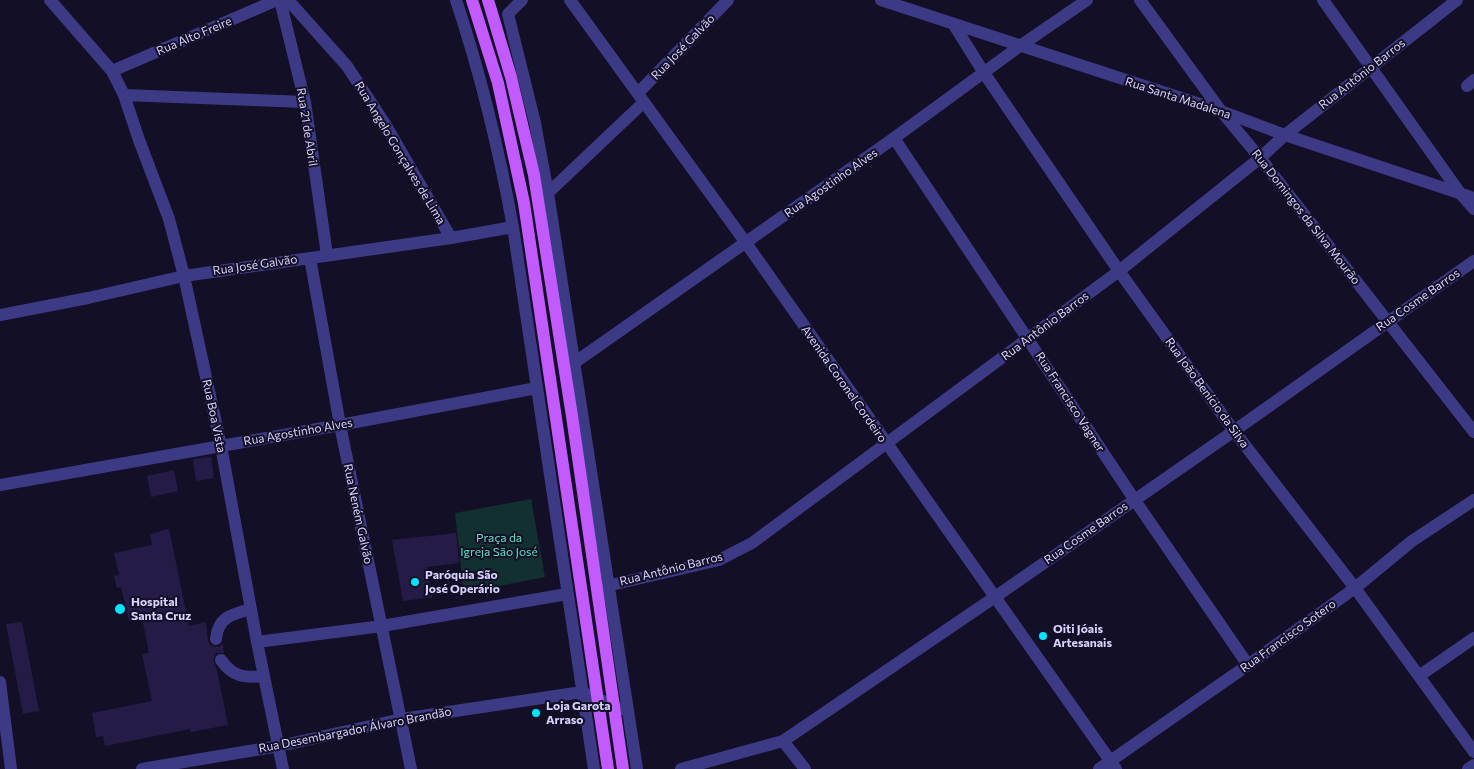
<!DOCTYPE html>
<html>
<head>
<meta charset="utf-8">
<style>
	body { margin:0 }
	canvas { display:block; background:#130f26 }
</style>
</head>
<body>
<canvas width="1474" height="769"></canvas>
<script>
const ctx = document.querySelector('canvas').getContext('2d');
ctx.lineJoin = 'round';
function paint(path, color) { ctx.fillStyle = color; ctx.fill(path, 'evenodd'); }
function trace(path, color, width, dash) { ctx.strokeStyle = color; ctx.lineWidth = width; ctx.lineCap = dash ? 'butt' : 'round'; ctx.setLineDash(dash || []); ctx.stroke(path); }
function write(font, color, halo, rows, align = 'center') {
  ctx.font = font + ' Commissioner,sans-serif'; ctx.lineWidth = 4; ctx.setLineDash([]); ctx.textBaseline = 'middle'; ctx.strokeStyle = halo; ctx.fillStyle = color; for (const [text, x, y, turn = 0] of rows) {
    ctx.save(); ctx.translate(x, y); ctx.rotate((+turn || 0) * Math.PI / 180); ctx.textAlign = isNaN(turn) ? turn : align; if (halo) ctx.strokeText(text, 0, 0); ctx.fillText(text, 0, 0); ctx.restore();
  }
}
paint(new Path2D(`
	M 531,499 L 545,577 L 478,590 L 463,587 L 455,513 Z`), '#12302f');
paint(new Path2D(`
	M 211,457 L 214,478 L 196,481 L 193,459 Z
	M 174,470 L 178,491 L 151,497 L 147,476 Z
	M 169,529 L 189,626 L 206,622 L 208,641 L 210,645 L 218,647 L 223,644 L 224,653 L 216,653 L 213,661 L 216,666 L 228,725 L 191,732 L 190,729 L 105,746 L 103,736 L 96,737 L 92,713 L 152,701 L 142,654 L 149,653 L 142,618 L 129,621 L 121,587 L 117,588 L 114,576 L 119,575 L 114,553 L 152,545 L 150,534 Z
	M 456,533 L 459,563 L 427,567 L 432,597 L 403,601 L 392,540 Z
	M 22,622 L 39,711 L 23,714 L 6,624 Z`), '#241b47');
trace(new Path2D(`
	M 50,0 L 112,71 L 124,95 L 139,140 L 169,219 L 184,276 L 221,446 L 257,642 L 283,769
	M 280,0 L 305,102 L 327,255
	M 288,0 L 347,66 L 385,124 L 451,238
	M 456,0 C 481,75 499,150 513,227 L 594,769
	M 522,0 L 508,14 L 535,123 L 548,193 L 637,769
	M 570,0 L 746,243 L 1116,769
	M 881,0 L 1221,111 L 1285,135 L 1474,198
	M 1140,0 L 1221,111 L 1260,158 L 1474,432
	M 1323,0 L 1460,193 L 1474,209
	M 954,25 L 984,73 L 1119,271 L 1234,431 L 1355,588 L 1474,752
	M 112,71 L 277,0
	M 1467,86 L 1474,80
	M 638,93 L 728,0
	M 124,95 L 305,102
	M 894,138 L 1134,499 L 1248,665
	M 548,193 L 644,102
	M 310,258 L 340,425 L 411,769
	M 0,315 L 88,298 L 184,276 L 451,238 L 513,227
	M 574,363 L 890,141 L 1020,46 L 1087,0
	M 0,485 L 340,425 L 537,388
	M 598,588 L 719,560 L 752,543 L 1119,271 L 1260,158 L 1285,135 L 1457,0
	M 216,639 C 218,617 232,614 251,609
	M 257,642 L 382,626 L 567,594
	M 221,660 C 233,677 244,678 264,676
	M 1419,676 L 1474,638
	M 0,682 L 11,769
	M 783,741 L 805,769
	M 142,769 L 279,746 L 402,719 L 582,692 L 622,709
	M 681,769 L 783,741 L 995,597 L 1234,431 L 1474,261
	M 1099,769 L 1248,665 L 1355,588 L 1412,541 L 1474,500
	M 1468,769 L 1474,765`), '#3d3a85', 12);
trace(new Path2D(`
	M 472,0 L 498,83 L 524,203 L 608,769
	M 488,0 L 511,77 L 534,175 L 572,416 L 623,769`), '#c25bff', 12);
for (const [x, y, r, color] of [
	[415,582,5,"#00e5ff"],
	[120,609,6,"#00e5ff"],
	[1043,636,5,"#00e5ff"],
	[536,713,5,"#00e5ff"]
]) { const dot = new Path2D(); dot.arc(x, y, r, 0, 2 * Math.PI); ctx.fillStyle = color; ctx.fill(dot); trace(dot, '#130f26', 2); }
write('12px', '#d9d4ff', '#130f26', [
	["Rua Alto Freire",194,36,-23],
	["Rua José Galvão",683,47,-46],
	["Rua Antônio Barros",1362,74,-38],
	["Rua Santa Madalena",1178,98,18],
	["Rua 21 de Abril",307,127,81],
	["Rua Angelo Gonçalves de Lima",400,153,59],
	["Rua Agostinho Alves",831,183,-35],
	["Rua Domingos da Silva Mourão",1306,217,52],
	["Rua José Galvão",255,265,-8],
	["Rua Cosme Barros",1418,300,-35],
	["Rua Antônio Barros",1045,326,-37],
	["Avenida Coronel Cordeiro",844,384,55],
	["Rua João Benício da Silva",1207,393,54],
	["Rua Francisco Vagner",1070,402,57],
	["Rua Boa Vista",214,416,78],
	["Rua Agostinho Alves",298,432,-10],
	["Rua Neném Galvão",358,514,78],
	["Rua Cosme Barros",1086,533,-35],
	["Rua Antônio Barros",671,569,-14],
	["Rua Francisco Sotero",1288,636,-36],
	["Rua Desembargador Álvaro Brandão",355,730,-11]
]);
write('12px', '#5fe0c0', '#130f26', [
	["Praça da",499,538],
	["Igreja São José",499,552]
]);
write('bold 12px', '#d9d4ff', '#130f26', [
	["Paróquia São",425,575],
	["José Operário",425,589],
	["Hospital",131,602],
	["Santa Cruz",131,616],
	["Oiti Jóais",1053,629],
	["Artesanais",1053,643],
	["Loja Garota",546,706],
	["Arraso",546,720]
], 'left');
</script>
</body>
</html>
